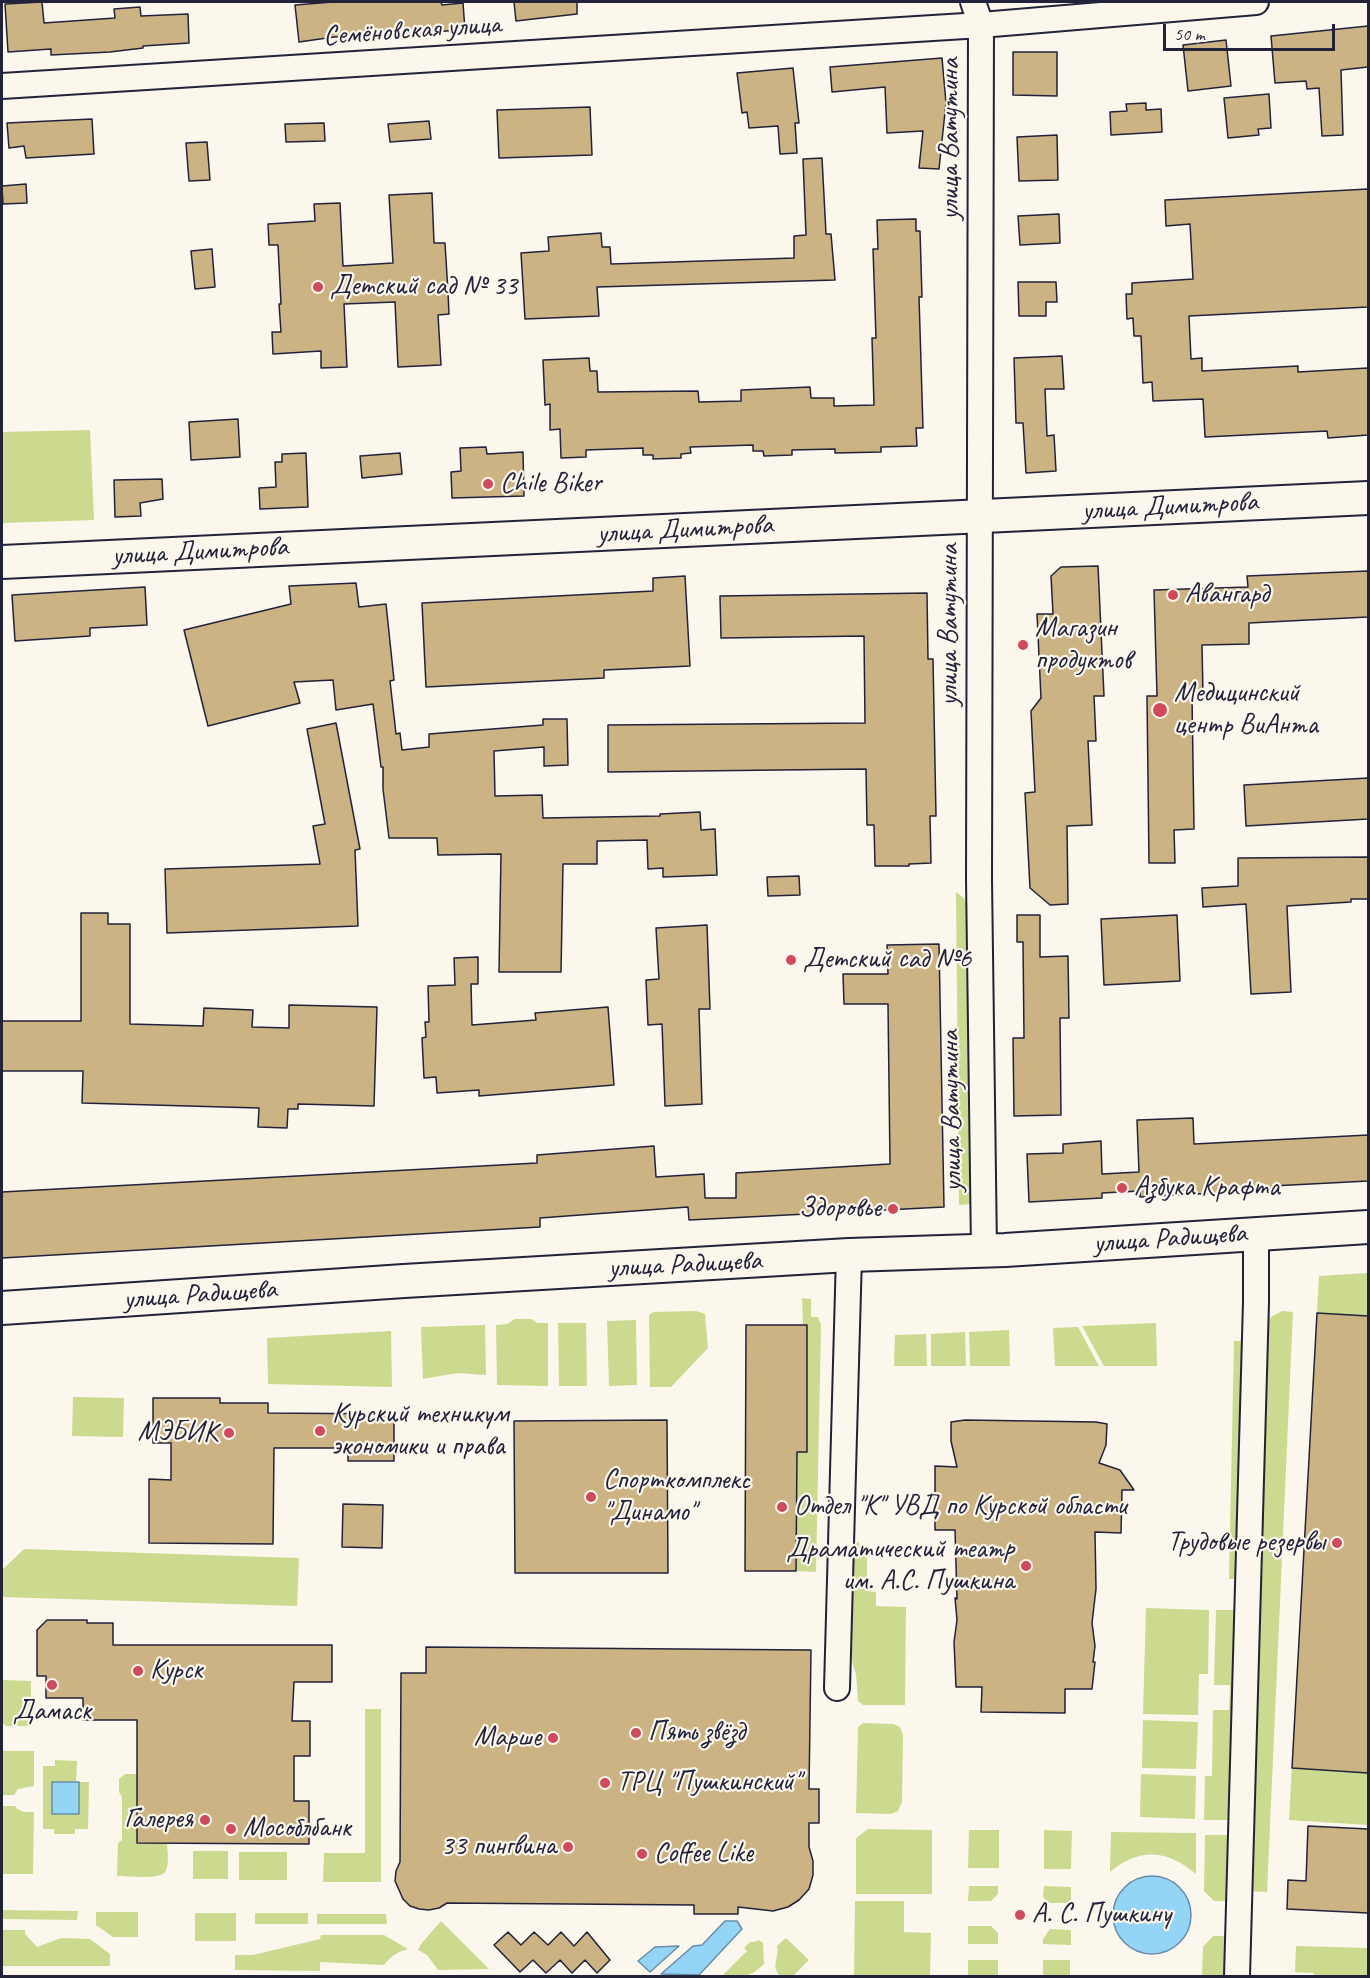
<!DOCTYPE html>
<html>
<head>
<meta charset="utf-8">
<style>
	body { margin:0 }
	#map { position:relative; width:1370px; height:1978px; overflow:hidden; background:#fbf7ec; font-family:Caveat,sans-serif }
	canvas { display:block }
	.frame { position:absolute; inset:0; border:3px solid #22223b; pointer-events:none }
	.scale { position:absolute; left:1163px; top:24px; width:172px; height:27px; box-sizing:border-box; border:3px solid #22223b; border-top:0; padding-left:8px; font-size:18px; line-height:21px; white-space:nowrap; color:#22223b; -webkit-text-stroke:4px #fbf7ec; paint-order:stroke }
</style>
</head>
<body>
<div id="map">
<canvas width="1370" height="1978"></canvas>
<div class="frame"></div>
<div class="scale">50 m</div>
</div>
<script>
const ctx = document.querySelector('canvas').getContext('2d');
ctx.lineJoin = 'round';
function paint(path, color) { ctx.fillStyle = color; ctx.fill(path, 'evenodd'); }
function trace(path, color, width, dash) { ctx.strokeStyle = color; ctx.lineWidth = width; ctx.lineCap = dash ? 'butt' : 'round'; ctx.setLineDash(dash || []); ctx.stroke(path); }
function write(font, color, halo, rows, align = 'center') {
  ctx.font = font + ' Caveat,sans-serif'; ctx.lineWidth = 4.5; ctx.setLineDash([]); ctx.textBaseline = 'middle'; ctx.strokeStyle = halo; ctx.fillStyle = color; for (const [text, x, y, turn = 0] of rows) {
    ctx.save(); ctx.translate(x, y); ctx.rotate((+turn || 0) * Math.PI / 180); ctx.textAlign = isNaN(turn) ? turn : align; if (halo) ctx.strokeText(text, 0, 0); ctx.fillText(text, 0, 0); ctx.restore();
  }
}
paint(new Path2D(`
	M 90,430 L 94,520 L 2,523 L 2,432 Z
	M 956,892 L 964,898 L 969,914 L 972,1204 L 959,1205 Z
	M 1368,1273 L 1368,1825 L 1289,1820 L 1319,1276 Z
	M 802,1298 L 811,1299 L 811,1317 L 818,1317 L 821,1325 L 816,1572 L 796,1571 L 796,1465 L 780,1452 L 807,1451 L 807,1326 L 803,1325 Z
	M 696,1311 L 705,1314 L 708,1348 L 671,1387 L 650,1387 L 649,1315 L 653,1312 Z
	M 1282,1311 L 1293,1312 L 1267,1892 L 1248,1891 L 1266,1323 L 1271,1317 Z
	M 515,1319 L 532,1319 L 537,1323 L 548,1323 L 548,1386 L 497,1385 L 496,1325 L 507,1324 Z
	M 636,1320 L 637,1385 L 609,1386 L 607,1321 Z
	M 558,1323 L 586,1323 L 587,1386 L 559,1386 Z
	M 1156,1323 L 1157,1366 L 1104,1366 L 1082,1326 Z
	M 485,1325 L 486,1375 L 457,1373 L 423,1379 L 421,1327 Z
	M 1078,1327 L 1099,1366 L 1055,1366 L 1053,1328 Z
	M 1009,1330 L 1010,1366 L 970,1366 L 969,1332 Z
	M 391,1331 L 392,1387 L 268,1384 L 267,1338 Z
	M 965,1332 L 966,1366 L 931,1366 L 931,1334 Z
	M 926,1334 L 927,1366 L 894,1366 L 895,1335 Z
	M 1234,1341 L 1242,1341 L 1246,1344 L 1239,1579 L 1229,1579 Z
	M 73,1397 L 124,1398 L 123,1437 L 72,1436 Z
	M 858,1542 L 859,1542 L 860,1549 L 867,1549 L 867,1591 L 876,1592 L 876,1606 L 906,1607 L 905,1705 L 863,1705 L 858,1701 L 856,1674 L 847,1646 L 850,1549 Z
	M 24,1549 L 299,1558 L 297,1606 L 2,1597 L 2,1570 Z
	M 1146,1608 L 1209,1610 L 1208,1674 L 1199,1674 L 1198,1715 L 1143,1714 Z
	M 1216,1610 L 1239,1610 L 1233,1820 L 1204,1820 L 1205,1776 L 1212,1776 L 1213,1710 L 1229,1710 L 1230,1685 L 1214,1685 Z
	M 2,1680 L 31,1681 L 31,1726 L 6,1726 L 2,1723 Z
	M 365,1709 L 381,1709 L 381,1882 L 323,1882 L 324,1853 L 365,1853 Z
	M 1143,1720 L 1198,1722 L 1196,1769 L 1142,1768 Z
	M 863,1723 L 893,1724 L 900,1727 L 903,1735 L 902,1802 L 898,1811 L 891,1814 L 856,1813 L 858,1727 Z
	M 2,1751 L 34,1751 L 34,1786 L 18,1789 L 14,1795 L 2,1795 Z
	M 55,1760 L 77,1761 L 76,1782 L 52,1782 L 79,1814 L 79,1782 L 89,1782 L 88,1829 L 75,1829 L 75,1834 L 54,1834 L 54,1829 L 43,1829 L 43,1766 L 55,1766 Z
	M 125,1774 L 137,1774 L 137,1843 L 167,1843 C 167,1851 170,1866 165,1872 C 160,1880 127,1876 117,1876 L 118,1843 L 122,1840 L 122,1797 L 119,1792 L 119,1779 Z
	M 1141,1774 L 1196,1776 L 1195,1819 L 1140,1817 Z
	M 3,1806 L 15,1806 L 17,1809 L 24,1812 L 34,1812 L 33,1874 L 2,1874 Z
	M 868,1829 L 932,1830 L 932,1894 L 856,1894 L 856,1838 Z
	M 969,1830 L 999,1830 L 999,1868 L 968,1868 Z
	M 1044,1830 L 1072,1831 L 1071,1869 L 1044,1869 Z
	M 1111,1832 L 1196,1833 L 1196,1874 C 1167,1850 1140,1847 1110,1872 Z
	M 1205,1835 L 1232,1835 L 1230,1901 L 1214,1901 L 1204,1891 Z
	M 193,1851 L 228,1851 L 228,1879 L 193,1879 Z
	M 239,1852 L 287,1852 L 287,1880 L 239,1880 Z
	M 969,1886 L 998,1886 L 998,1894 L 991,1901 L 968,1901 Z
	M 1044,1886 L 1071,1887 L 1071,1903 L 1050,1903 L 1043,1897 Z
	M 855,1901 L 904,1901 L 904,1932 L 931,1933 L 930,1976 L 854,1976 Z
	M 2,1910 L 78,1911 L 77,1920 L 2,1919 Z
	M 96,1912 L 138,1912 L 138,1937 L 113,1937 L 96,1925 Z
	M 195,1913 L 236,1913 L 236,1941 L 195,1941 Z
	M 255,1913 L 308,1913 L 308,1924 L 255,1924 Z
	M 317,1914 L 386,1914 L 387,1924 L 317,1924 Z
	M 441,1921 L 489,1969 L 438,1970 L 427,1955 L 418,1950 L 421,1944 Z
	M 968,1926 L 991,1926 L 998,1933 L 998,1944 L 968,1944 Z
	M 1050,1929 L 1071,1930 L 1071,1945 L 1043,1944 L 1043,1939 Z
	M 2,1930 L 25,1930 L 25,1934 L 37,1947 L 61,1938 L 90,1939 L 110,1954 L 110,1966 L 2,1966 Z
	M 321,1935 L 384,1935 L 408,1949 C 397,1952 391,1956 384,1965 L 320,1962 L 320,1971 L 235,1970 L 235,1955 L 253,1955 L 320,1939 Z
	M 1213,1936 L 1230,1936 L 1228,1976 L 1202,1976 L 1203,1947 Z
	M 786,1938 L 809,1960 L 793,1976 L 780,1976 C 770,1965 780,1958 777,1946 Z
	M 759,1940 L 763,1943 L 764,1964 C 750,1978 742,1977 722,1976 L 747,1951 L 744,1948 L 750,1942 L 755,1942 Z
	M 1296,1946 L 1368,1948 L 1368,1976 L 1314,1976 L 1314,1973 L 1295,1972 Z
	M 968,1960 L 998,1960 L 998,1976 L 968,1976 Z
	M 1043,1960 L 1070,1960 L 1070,1976 L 1043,1976 Z`), '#cbda8e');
const water = new Path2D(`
	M 52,1782 L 79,1782 L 79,1814 L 52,1814 Z
	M1113 1915a39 39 0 1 1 78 0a39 39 0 1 1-78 0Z
	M 725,1921 L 737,1921 L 742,1929 L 699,1975 L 661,1974 L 693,1946 L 702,1945 Z
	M 679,1946 L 650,1972 L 638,1961 L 655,1947 Z`);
paint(water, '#94d4f5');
trace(water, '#668dab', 1.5);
const building = new Path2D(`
	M 42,2 L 44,23 L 115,18 L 114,9 L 140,7 L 141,16 L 188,14 L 189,43 L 143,46 L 143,48 L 110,52 L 51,55 L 51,49 L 8,52 L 5,4 Z
	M 333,2 L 441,2 L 442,5 L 463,3 L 465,30 L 334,37 L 299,42 L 295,5 Z
	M 514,2 L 577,2 L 577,14 L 516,21 Z
	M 1368,26 L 1368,67 L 1341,70 L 1343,135 L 1322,136 L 1319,88 L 1307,89 L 1306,81 L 1275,83 L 1271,36 Z
	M 1226,40 L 1231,86 L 1188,91 L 1183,45 Z
	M 1013,52 L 1057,52 L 1057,96 L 1013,95 Z
	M 942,58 L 946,103 L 939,169 L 919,168 L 923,131 L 887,133 L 885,87 L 832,92 L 830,67 Z
	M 793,68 L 799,123 L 795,123 L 797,153 L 780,154 L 778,126 L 749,128 L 747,112 L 742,113 L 737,73 Z
	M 1269,94 L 1271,128 L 1258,129 L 1259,135 L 1228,138 L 1224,98 Z
	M 1146,103 L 1146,110 L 1161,109 L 1162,132 L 1111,135 L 1110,112 L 1127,111 L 1126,104 Z
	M 590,107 L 592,155 L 499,158 L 497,110 Z
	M 92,119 L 94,154 L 26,158 L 24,146 L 9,148 L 7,123 Z
	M 429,121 L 431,139 L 390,142 L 388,124 Z
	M 324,123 L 325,141 L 286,142 L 285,124 Z
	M 1057,135 L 1058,180 L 1019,181 L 1017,137 Z
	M 207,142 L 210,180 L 189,181 L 186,143 Z
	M 822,158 L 826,234 L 831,234 L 835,280 L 597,287 L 599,316 L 525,319 L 521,253 L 549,251 L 548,237 L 601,233 L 602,247 L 610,247 L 611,264 L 794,258 L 794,236 L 806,235 L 803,159 Z
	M 26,184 L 27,203 L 3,204 L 2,186 Z
	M 1368,189 L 1368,307 L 1189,316 L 1191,359 L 1202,358 L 1202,371 L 1298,366 L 1298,372 L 1368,368 L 1368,435 L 1328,438 L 1327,431 L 1205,437 L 1203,399 L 1153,401 L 1152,382 L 1143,383 L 1141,336 L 1134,336 L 1133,318 L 1127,319 L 1126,294 L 1132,294 L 1132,283 L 1193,279 L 1190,224 L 1166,226 L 1165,200 Z
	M 432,193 L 434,243 L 445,243 L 448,292 L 449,314 L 438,315 L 441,365 L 398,367 L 395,302 L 344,304 L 347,367 L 321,368 L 321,351 L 273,354 L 272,332 L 281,332 L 279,304 L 281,304 L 278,245 L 269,245 L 268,224 L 315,221 L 314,204 L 340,203 L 343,266 L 393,263 L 389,195 Z
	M 1059,214 L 1060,243 L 1020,245 L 1018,216 Z
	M 916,219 L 916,231 L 920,231 L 922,297 L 919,297 L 923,428 L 916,428 L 917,446 L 881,447 L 881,452 L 835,453 L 835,449 L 792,450 L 792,455 L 764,456 L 763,451 L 753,451 L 753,445 L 690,447 L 691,453 L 681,454 L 681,458 L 653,459 L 653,455 L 643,455 L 643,448 L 586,450 L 586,457 L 561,458 L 560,429 L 550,430 L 550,404 L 545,405 L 543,360 L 589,358 L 590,371 L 597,371 L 598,392 L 698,391 L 699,402 L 741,401 L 741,390 L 810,387 L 811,398 L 834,398 L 834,406 L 874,405 L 872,338 L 876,338 L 873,249 L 878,249 L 877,220 Z
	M 212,249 L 215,287 L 195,289 L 191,251 Z
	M 1018,282 L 1056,282 L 1057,302 L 1046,302 L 1046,316 L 1019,316 Z
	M 1062,356 L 1064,389 L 1045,389 L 1047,436 L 1054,435 L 1056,471 L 1026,473 L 1023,423 L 1016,423 L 1014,358 Z
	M 238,419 L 240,457 L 191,460 L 189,422 Z
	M 486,447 L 487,454 L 523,452 L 524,496 L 452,498 L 451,472 L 461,471 L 460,448 Z
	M 306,453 L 308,507 L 260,509 L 259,488 L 276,487 L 275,462 L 282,462 L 282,454 Z
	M 400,453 L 402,474 L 362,478 L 360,456 Z
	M 162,479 L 163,499 L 140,503 L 141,516 L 115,517 L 114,480 Z
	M 1098,566 L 1104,696 L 1094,696 L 1096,741 L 1088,741 L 1092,825 L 1067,826 L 1068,904 L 1050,905 L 1030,888 L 1025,793 L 1035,792 L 1031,711 L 1041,698 L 1037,614 L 1053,614 L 1051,576 L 1061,567 Z
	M 1368,571 L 1368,617 L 1249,623 L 1249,644 L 1202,645 L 1203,695 L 1192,696 L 1194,829 L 1174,830 L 1175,863 L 1149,863 L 1147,696 L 1157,696 L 1154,590 L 1248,587 L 1247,576 Z
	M 685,576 L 690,666 L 604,670 L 604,678 L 426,687 L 422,603 L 653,591 L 653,578 Z
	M 356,583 L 359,607 L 386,604 L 394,680 L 390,681 L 396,734 L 400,733 L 402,750 L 429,747 L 429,734 L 543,725 L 543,719 L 567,719 L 568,765 L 544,766 L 544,747 L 494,751 L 495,796 L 542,795 L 543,818 L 660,816 L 660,814 L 700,812 L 701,830 L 715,829 L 717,875 L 663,877 L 663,868 L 648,869 L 647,840 L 597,841 L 597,864 L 563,864 L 561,972 L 499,972 L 501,854 L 438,855 L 437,838 L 389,838 L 383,789 L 383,767 L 381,767 L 373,704 L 336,710 L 333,680 L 294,682 L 300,703 L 208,726 L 184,630 L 291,604 L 289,586 Z
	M 145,587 L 147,625 L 90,628 L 90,636 L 15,641 L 12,595 Z
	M 927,593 L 928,659 L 933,659 L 936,816 L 930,816 L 931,863 L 909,864 L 909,866 L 875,866 L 874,825 L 867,825 L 866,769 L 608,772 L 608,725 L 865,723 L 864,636 L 721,638 L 720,596 Z
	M 336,723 L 360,849 L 355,850 L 358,926 L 167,933 L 165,869 L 320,864 L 313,826 L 325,824 L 307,729 Z
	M 1368,778 L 1368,819 L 1246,826 L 1244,785 Z
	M 1368,857 L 1368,899 L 1351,899 L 1351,902 L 1287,906 L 1291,992 L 1251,994 L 1246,904 L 1203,907 L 1202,888 L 1238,886 L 1238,858 Z
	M 799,876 L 800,895 L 768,896 L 767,877 Z
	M 81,913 L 108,913 L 108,924 L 130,924 L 130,1024 L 203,1026 L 204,1008 L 253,1010 L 252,1027 L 289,1028 L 289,1005 L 377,1007 L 374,1106 L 298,1104 L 298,1109 L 288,1109 L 287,1128 L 258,1127 L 259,1108 L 82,1103 L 83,1071 L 2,1071 L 2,1021 L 81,1021 Z
	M 1017,915 L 1040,915 L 1040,957 L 1068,956 L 1069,1018 L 1060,1018 L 1061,1115 L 1014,1116 L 1013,1038 L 1024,1038 L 1023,942 L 1017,942 Z
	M 1177,915 L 1180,981 L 1104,985 L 1101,919 Z
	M 707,925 L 710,1009 L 699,1009 L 702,1104 L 665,1106 L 662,1024 L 648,1025 L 646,980 L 659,979 L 656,928 Z
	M 939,944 L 944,1207 L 689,1220 L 688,1207 L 540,1218 L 540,1227 L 2,1258 L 2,1192 L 537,1163 L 537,1155 L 654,1146 L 656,1177 L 704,1174 L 705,1198 L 736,1198 L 736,1173 L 890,1164 L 888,1004 L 844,1004 L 843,974 L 888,974 L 887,945 Z
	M 478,957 L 478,984 L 471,984 L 472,1025 L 536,1020 L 535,1013 L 608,1007 L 614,1085 L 479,1096 L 479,1090 L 437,1093 L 436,1077 L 424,1078 L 422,1038 L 426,1037 L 425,1022 L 429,1022 L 428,986 L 455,985 L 454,958 Z
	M 1193,1118 L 1194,1144 L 1368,1135 L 1368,1181 L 1272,1186 L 1272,1190 L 1140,1197 L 1140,1191 L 1102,1193 L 1102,1198 L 1029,1202 L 1027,1154 L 1063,1153 L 1063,1144 L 1101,1141 L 1102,1174 L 1139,1172 L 1137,1120 Z
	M 1317,1313 L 1368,1316 L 1368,1773 L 1292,1768 Z
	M 746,1325 L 807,1325 L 807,1452 L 797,1452 L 796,1571 L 745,1571 Z
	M 153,1398 L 220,1398 L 220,1403 L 268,1403 L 268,1413 L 394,1414 L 394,1461 L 348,1461 L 348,1448 L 274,1448 L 273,1544 L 149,1543 L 149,1479 L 171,1480 L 171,1443 L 153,1443 Z
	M 667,1420 L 668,1573 L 515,1573 L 514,1421 Z
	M 965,1420 L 1096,1422 L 1107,1424 L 1106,1445 L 1099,1463 L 1120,1470 L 1134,1490 L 1122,1490 L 1121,1533 L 1095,1532 L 1096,1589 L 1092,1623 L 1095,1646 L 1093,1662 L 1095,1662 L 1092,1689 L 1065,1689 L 1065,1713 L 981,1712 L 982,1687 L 956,1687 L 954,1642 L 957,1620 L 955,1598 L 957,1599 L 955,1530 L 935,1530 L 935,1466 L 957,1467 L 951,1441 L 951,1422 Z
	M 343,1504 L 383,1505 L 382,1548 L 342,1547 Z
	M 47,1620 L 87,1620 L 87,1623 L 113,1623 L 113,1645 L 332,1645 L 332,1682 L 294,1682 L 292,1721 L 310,1721 L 310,1756 L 294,1756 L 294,1801 L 309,1801 L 309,1844 L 137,1843 L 137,1720 L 83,1720 L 83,1698 L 46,1698 L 46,1676 L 37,1676 L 37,1630 Z
	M 426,1647 L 811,1650 L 809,1789 L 819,1789 L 819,1823 L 809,1823 L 809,1847 L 813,1861 L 813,1875 L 809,1889 L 799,1900 L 788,1907 L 773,1911 L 738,1907 L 738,1914 L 694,1914 L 694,1905 L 447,1903 L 439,1908 L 429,1910 L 419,1909 L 410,1906 L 403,1899 L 395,1881 L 396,1871 L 400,1862 L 401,1673 L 426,1673 Z
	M 1308,1826 L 1368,1829 L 1368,1913 L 1287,1909 L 1288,1880 L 1306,1881 Z
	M 508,1932 L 521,1945 L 534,1932 L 548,1945 L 561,1932 L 574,1946 L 587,1932 L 610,1960 L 597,1973 L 585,1960 L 572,1973 L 560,1960 L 546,1973 L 533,1960 L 520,1972 L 494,1945 Z`);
paint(building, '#ccb383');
trace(building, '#22223b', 1.5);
const minor = new Path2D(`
	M 973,2 L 981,25 L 979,879 L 984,1250
	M 2,86 L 981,25 L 1256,2
	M 837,1688 L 849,1255
	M 1237,1976 L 1256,1302 L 1256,1234`);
const major = new Path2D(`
	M 2,562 L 1368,498
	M 2,1308 L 404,1281 L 849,1255 L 1005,1250 L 1368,1227`);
trace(minor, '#22223b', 28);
trace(major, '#22223b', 36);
trace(minor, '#fbf7ec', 24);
trace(major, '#fbf7ec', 32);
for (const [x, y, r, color] of [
	[318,287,6,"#d1495b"],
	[488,484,6,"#d1495b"],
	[1173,595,6,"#d1495b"],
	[1023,645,6,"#d1495b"],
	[1160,710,8,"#d1495b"],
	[791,960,6,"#d1495b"],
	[1122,1188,6,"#d1495b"],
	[893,1209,6,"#d1495b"],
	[320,1431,6,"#d1495b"],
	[229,1433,6,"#d1495b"],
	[591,1497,6,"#d1495b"],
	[782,1507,6,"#d1495b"],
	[1337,1543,6,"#d1495b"],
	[1026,1566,6,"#d1495b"],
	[138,1671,6,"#d1495b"],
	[52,1685,6,"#d1495b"],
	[636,1733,6,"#d1495b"],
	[553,1738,6,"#d1495b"],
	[605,1783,6,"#d1495b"],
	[205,1820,6,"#d1495b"],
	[231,1829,6,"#d1495b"],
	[568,1847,6,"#d1495b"],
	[642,1854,6,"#d1495b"],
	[1020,1915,6,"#d1495b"]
]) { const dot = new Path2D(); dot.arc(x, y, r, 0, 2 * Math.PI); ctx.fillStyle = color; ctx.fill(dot); trace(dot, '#fbf7ec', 2); }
write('28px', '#22223b', '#fbf7ec', [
	["Семёновская улица",412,31,-4],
	["улица Ватутина",951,139,-90],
	["улица Димитрова",1170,507,-3],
	["улица Димитрова",685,530,-3],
	["улица Димитрова",200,552,-3],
	["улица Ватутина",950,625,-90],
	["улица Ватутина",952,1111,-91],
	["улица Радищева",1170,1239,-4],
	["улица Радищева",685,1265,-3],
	["улица Радищева",200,1295,-4]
]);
write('28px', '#22223b', '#fbf7ec', [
	["Детский сад № 33",330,287],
	["Chile Biker",500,484],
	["Авангард",1185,595],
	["Магазин",1035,629],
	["продуктов",1035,661],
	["Медицинский",1174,694],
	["центр ВиАнта",1174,726],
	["Детский сад №6",803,960],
	["Азбука Крафта",1134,1188],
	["Здоровье",881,1209,"right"],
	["Курский техникум",332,1415],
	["экономики и права",332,1447],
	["МЭБИК",217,1433,"right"],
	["Спорткомплекс",603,1481],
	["\"Динамо\"",603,1513],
	["Отдел \"К\" УВД по Курской области",794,1507],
	["Трудовые резервы",1325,1543,"right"],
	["Драматический театр",1014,1550,"right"],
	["им. А.С. Пушкина",1014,1582,"right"],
	["Курск",150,1671],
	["Дамаск",52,1712,"center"],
	["Пять звёзд",648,1733],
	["Марше",541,1738,"right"],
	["ТРЦ \"Пушкинский\"",617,1783],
	["Галерея",193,1820,"right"],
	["Мособлбанк",243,1829],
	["33 пингвина",556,1847,"right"],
	["Coffee Like",654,1854],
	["А. С. Пушкину",1032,1915]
], 'left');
</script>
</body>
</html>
